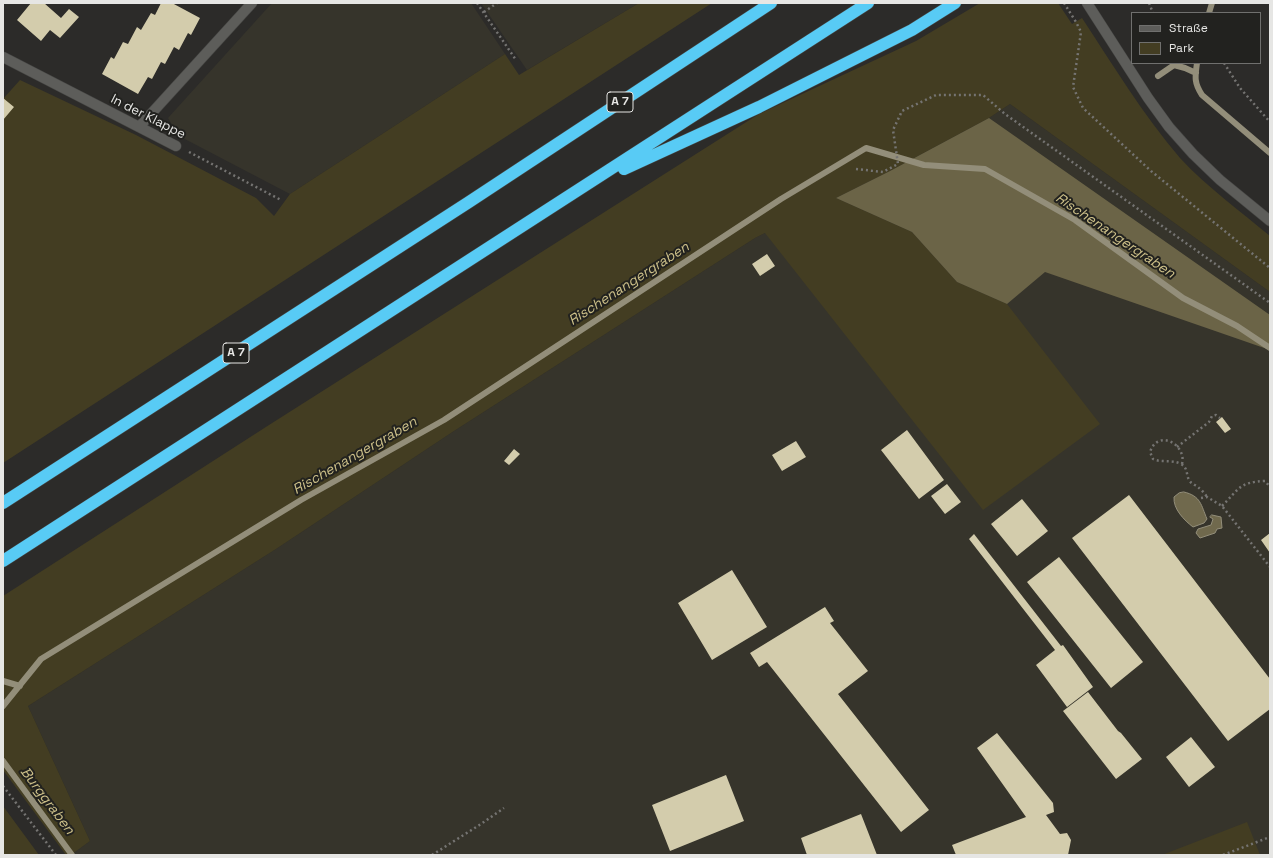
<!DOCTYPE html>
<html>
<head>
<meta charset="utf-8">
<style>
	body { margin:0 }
	#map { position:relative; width:1273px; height:858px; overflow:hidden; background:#2c2b29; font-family:"Space Grotesk",sans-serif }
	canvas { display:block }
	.frame { position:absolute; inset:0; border:4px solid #e6e6e4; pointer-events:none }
	.legend { position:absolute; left:1131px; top:12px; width:130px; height:52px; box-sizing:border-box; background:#22221f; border:1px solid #70706e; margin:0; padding:5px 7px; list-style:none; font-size:12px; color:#e6e6e4 }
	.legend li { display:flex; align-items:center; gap:8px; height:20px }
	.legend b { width:20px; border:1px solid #70706e }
</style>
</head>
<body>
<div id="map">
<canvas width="1273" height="858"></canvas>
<div class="frame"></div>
<ul class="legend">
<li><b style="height:5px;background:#5d5d5a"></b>Straße</li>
<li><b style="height:11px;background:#433d22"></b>Park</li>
</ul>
</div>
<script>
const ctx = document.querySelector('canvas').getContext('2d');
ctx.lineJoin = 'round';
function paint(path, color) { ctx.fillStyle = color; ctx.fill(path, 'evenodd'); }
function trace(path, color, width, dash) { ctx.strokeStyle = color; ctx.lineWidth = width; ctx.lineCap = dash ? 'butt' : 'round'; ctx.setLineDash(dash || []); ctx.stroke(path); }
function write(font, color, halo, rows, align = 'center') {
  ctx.font = font + ' "Space Grotesk",sans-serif'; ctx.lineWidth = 4; ctx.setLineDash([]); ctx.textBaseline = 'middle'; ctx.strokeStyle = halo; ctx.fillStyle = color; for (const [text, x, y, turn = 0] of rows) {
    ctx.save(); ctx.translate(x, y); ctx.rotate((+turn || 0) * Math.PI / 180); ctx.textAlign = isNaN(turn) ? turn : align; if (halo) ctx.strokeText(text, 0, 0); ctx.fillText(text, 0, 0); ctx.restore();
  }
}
paint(new Path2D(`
	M 272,3 L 471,3 L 505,54 L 290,194 L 179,136 L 168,118 Z
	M 481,3 L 639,3 L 527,70 Z
	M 1010,104 L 1270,292 L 1270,855 L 71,855 L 90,841 L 28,706 L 276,549 L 454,431 L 755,238 L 890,171 L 989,118 Z`), '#36342b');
paint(new Path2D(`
	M 639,3 L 712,3 L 3,463 L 3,99 L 20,80 L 136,135 L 256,198 L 274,216 L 290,194 L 505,54 L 519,75 Z
	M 980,3 L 1058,3 L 1072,24 L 1082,18 C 1113,65 1143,115 1180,158 C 1207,187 1240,211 1270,236 L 1270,292 L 1010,104 L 989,118 L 890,171 L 836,198 L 912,232 L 957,282 L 1007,304 L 1100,424 L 983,510 L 765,233 L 755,238 L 454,431 L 276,549 L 28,706 L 90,841 L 71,855 L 66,855 L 3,770 L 3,596 L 269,425 L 759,114 L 916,41 Z
	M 3,806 L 39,855 L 3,855 Z
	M 1247,822 L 1260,855 L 1162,855 Z`), '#433d22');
paint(new Path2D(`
	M 989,118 L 1270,315 L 1270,350 L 1045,272 L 1007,304 L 957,282 L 912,232 L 836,198 L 890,171 Z`), '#6b6447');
const water = new Path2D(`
	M 1184,492 C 1201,496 1201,505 1207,519 L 1204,523 L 1193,527 C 1184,520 1173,509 1174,497 L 1179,493 Z
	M 1212,515 L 1221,517 L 1222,528 L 1217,529 L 1215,533 L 1200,538 L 1196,533 L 1198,529 L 1211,525 L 1213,519 L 1210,517 Z`);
paint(water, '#70694d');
trace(water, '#938e7a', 1);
trace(new Path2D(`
	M 1209,13 L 1212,3
	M 1197,63 C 1195,77 1194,83 1202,95 L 1270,153
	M 1158,76 L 1174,65 L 1185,68 L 1196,73
	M 3,681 L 20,686
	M 3,706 L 41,659 L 301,500 L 444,420 L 781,199 L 866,148 L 924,165 L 985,169 L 1075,220 L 1183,298 L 1237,326 L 1270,348
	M 3,761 L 72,855`), '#938e7a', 6);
paint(new Path2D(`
	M 31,3 L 44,3 L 61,18 L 69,9 L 79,17 L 60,38 L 50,30 L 41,41 L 17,20 Z
	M 161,3 L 172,3 L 200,18 L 191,35 L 188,33 L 179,50 L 174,47 L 165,64 L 161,62 L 152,79 L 148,77 L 138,94 L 102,74 L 111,57 L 114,59 L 123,42 L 128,44 L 137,27 L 141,30 L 151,13 L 155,15 Z
	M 3,98 L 14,107 L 3,120 Z
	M 767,254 L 775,266 L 760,276 L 752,264 Z
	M 1222,417 L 1231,429 L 1225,433 L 1216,422 Z
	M 907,430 L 944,480 L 919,499 L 881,450 Z
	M 796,441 L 806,457 L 782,471 L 772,455 Z
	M 514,449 L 520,454 L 509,465 L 504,461 Z
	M 947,484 L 961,502 L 945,514 L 931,496 Z
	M 1129,495 L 1270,679 L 1270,709 L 1228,741 L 1072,538 Z
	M 1022,499 L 1048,531 L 1017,556 L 991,524 Z
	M 1270,533 L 1270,553 L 1261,540 Z
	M 974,534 L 1061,646 L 1063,645 L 1093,687 L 1067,707 L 1036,665 L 1055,650 L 969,539 Z
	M 1059,557 L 1143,662 L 1111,688 L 1027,582 Z
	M 732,570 L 767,627 L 712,660 L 678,603 Z
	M 825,607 L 834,621 L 830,623 L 868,671 L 838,694 L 929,810 L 901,832 L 767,662 L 759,667 L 750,653 Z
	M 1088,692 L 1118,731 L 1121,733 L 1142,759 L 1116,779 L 1063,711 Z
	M 997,733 L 1053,803 L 1054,812 L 1046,815 L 1060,834 L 1067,833 L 1071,840 L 1068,855 L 956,855 L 952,845 L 1026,817 L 977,748 Z
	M 1191,737 L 1215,767 L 1189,787 L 1166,757 Z
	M 726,775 L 744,821 L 670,851 L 652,805 Z
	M 861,814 L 877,855 L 807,855 L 801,838 Z`), '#d3ccac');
const minor = new Path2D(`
	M 1087,3 L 1148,98 L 1169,127 L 1193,154 L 1220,180 L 1270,221
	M 3,57 L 176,146
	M 139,127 L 252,3`);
const highway = new Path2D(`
	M 624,169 L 759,107 L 912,30 L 955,3
	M 3,503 L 469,202 L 771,3
	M 3,561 L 868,3`);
trace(minor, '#464644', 11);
trace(highway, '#464644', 13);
trace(new Path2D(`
	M 477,3 L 516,60
	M 1064,3 L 1076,22 L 1081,32 L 1073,87 L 1083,108 L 1151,171 L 1270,268
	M 1149,3 L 1153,13
	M 484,12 L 497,3
	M 1224,63 L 1240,88 L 1270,122
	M 189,152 L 281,200
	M 856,169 L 883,172 L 898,164 L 893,130 L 902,111 L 936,95 L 983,95 L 1005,114 L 1270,303
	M 1177,447 L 1209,422 L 1212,416 L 1216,415 L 1220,418
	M 1182,464 C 1187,445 1158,428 1150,452 L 1153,459 C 1161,463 1171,459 1181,464 C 1188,468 1186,474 1189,480 C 1191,484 1196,485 1199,488 C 1202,490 1205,494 1207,497
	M 1201,498 L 1207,497 L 1222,506 L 1270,567
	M 1222,506 C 1239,489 1239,482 1265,481 L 1270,487
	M 3,786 L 56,855
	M 432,855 L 481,824 L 504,808
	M 1223,855 L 1270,837`), '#757472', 2.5, [2, 3]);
trace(minor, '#5d5d5a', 10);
trace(highway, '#58cbf5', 12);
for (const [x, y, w] of [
	[620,102,26],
	[236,353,26]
]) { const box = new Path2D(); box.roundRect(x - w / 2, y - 10, w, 20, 3); ctx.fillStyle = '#22221f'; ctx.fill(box); trace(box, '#e6e6e4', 1); }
write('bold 12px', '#e6e6e4', null, [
	["A 7",620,102],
	["A 7",236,353]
]);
write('13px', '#e6e6e4', '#22221f', [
	["In der Klappe",148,117,27]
]);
write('italic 14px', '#cdc089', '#22221f', [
	["Rischenangergraben",1115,236,34],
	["Rischenangergraben",629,284,-33],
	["Rischenangergraben",355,456,-30],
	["Burggraben",47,801,53]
]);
</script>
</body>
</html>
